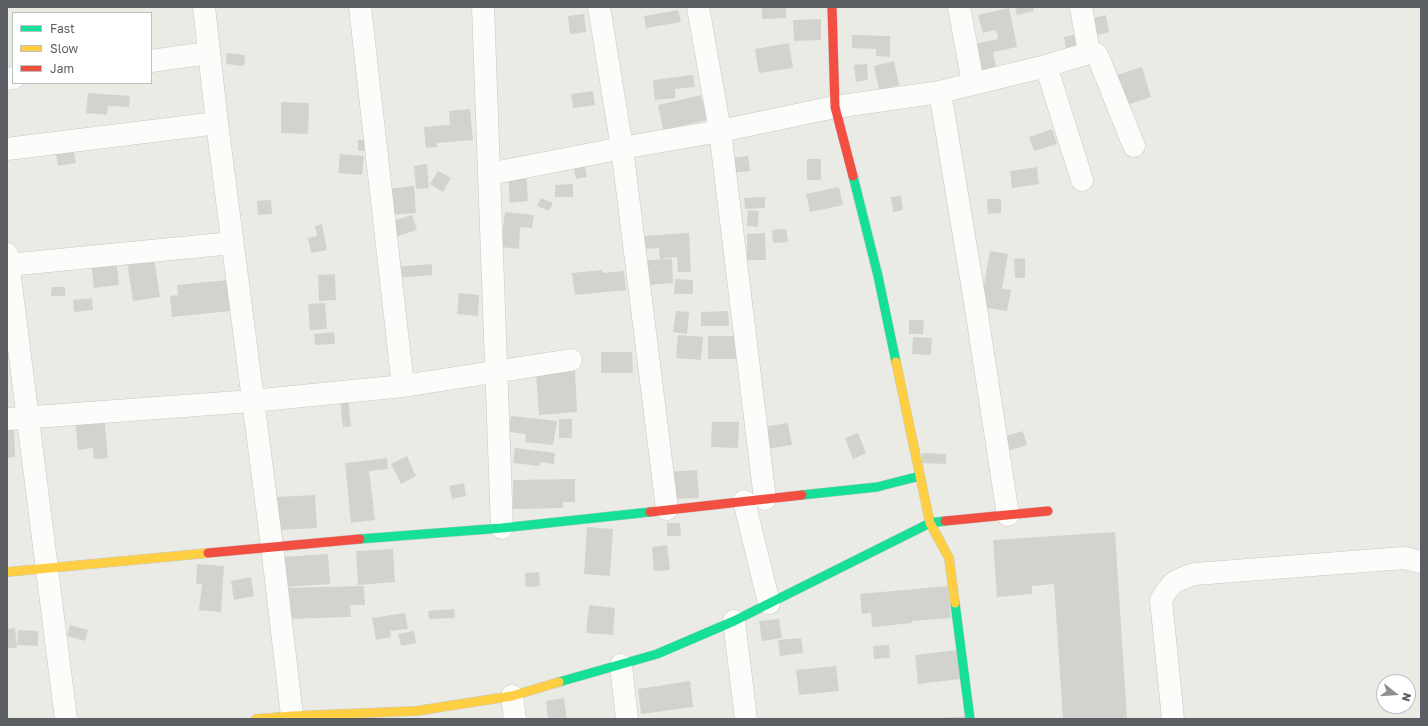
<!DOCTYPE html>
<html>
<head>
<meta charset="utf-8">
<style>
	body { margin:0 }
	#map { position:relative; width:1428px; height:726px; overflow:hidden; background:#ebebe6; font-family:"Golos Text",sans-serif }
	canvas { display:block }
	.frame { position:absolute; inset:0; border:8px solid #5b5e63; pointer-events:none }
	.legend { position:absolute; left:12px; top:12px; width:140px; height:72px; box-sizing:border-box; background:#fff; border:1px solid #bdbfc1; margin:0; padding:5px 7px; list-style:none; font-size:12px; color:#5b5e63 }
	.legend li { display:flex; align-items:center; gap:8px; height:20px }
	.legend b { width:20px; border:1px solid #bdbfc1 }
	.north { position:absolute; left:1376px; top:674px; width:40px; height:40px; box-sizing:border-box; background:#fff; border:1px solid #bdbfc1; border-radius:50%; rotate:107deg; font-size:11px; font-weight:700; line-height:16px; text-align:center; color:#5b5e63 }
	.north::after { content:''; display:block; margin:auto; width:14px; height:18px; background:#8d8f91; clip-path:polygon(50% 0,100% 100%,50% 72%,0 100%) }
</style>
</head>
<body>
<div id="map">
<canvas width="1428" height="726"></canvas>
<div class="frame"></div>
<ul class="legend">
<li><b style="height:5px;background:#16e098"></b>Fast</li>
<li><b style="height:5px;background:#ffcf43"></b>Slow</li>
<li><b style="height:5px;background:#f24e42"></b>Jam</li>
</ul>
<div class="north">N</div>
</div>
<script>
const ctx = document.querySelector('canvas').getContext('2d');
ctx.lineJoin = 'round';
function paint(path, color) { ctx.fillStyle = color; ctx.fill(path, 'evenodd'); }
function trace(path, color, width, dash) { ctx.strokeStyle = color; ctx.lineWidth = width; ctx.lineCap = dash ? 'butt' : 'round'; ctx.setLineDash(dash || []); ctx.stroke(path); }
paint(new Path2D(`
	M 762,7 L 786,7 L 786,18 L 762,19 Z
	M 1015,7 L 1033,7 L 1034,11 L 1017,15 Z
	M 1009,8 L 1017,47 L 993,52 L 996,67 L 976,72 L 969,45 L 998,39 L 996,30 L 983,33 L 978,15 Z
	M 678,10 L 681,22 L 646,28 L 644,16 Z
	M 584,14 L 586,32 L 570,34 L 568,16 Z
	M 1106,15 L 1109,32 L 1097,35 L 1094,18 Z
	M 821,19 L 821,40 L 794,41 L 793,20 Z
	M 1077,34 L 1079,46 L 1066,48 L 1064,37 Z
	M 852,35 L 890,36 L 890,57 L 876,56 L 876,49 L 852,48 Z
	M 789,43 L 793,68 L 759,73 L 755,49 Z
	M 227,53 L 245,55 L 244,66 L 226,64 Z
	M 894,61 L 899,85 L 879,90 L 874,66 Z
	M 867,64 L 868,80 L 856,82 L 854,65 Z
	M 1142,67 L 1151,97 L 1121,107 L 1111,77 Z
	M 693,75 L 695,87 L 675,89 L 675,98 L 655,100 L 653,80 Z
	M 593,91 L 595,105 L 573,108 L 571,94 Z
	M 88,93 L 130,96 L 129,107 L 108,106 L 107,115 L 86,113 Z
	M 701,95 L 707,120 L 663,130 L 658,105 Z
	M 281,102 L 309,103 L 308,134 L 281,133 Z
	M 470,109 L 473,140 L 437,143 L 437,147 L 426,148 L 424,127 L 450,125 L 449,111 Z
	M 1052,129 L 1057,144 L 1034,151 L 1029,137 Z
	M 358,140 L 367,140 L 367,151 L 358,151 Z
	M 72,145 L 76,163 L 58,166 L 55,149 Z
	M 340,154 L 364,156 L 362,175 L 338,173 Z
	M 748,156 L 750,171 L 733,173 L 731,158 Z
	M 807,159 L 821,159 L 821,180 L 807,180 Z
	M 584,161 L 587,177 L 576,179 L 573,163 Z
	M 427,164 L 429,188 L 416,189 L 414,166 Z
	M 1037,167 L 1039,184 L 1012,188 L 1010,171 Z
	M 438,171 L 451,178 L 443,192 L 430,184 Z
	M 526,172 L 528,201 L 510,203 L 508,173 Z
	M 573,184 L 573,197 L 555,197 L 555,185 Z
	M 414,186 L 416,213 L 390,215 L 388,189 Z
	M 839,187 L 843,205 L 810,212 L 806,194 Z
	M 901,196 L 903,210 L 893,212 L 891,197 Z
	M 765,197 L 765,208 L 745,209 L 744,198 Z
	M 541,198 L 553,203 L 549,211 L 537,206 Z
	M 987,199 L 1001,199 L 1001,213 L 988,214 Z
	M 271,200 L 272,214 L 258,215 L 257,201 Z
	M 748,210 L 759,211 L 758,227 L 747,226 Z
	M 505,212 L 534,215 L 532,228 L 520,227 L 519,249 L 501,247 Z
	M 412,215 L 417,230 L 395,237 L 390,222 Z
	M 322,224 L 327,250 L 311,253 L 308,238 L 317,236 L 315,226 Z
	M 786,229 L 788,242 L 773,243 L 772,230 Z
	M 689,233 L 691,272 L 678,272 L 677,257 L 660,259 L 659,248 L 644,249 L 643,236 Z
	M 765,233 L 766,260 L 747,260 L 747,234 Z
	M 990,251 L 1008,254 L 1002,289 L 1011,290 L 1007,311 L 980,307 Z
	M 153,252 L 160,297 L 133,301 L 126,255 Z
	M 116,258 L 119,285 L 94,288 L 91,261 Z
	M 1025,258 L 1025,278 L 1015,278 L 1014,259 Z
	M 672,259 L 673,283 L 648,285 L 647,260 Z
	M 432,264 L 432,275 L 393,278 L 392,267 Z
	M 602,270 L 603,273 L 624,271 L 626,290 L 575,295 L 572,273 Z
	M 335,274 L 336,300 L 319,301 L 318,275 Z
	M 675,279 L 693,280 L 693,294 L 674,294 Z
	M 228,280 L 230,311 L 172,317 L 170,296 L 178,295 L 177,285 Z
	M 52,287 L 65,287 L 65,296 L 51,296 Z
	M 459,293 L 479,295 L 478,316 L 457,314 Z
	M 92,298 L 93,310 L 74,312 L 73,300 Z
	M 325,303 L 327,329 L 310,330 L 308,304 Z
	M 676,311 L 689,312 L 687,334 L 673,332 Z
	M 728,311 L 729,326 L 701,326 L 701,312 Z
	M 909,320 L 924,320 L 923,334 L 909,334 Z
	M 334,332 L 335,344 L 315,345 L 314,334 Z
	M 678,335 L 703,337 L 701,360 L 676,358 Z
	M 708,336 L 739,336 L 739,359 L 708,359 Z
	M 913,337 L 932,338 L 931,355 L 912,354 Z
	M 601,352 L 632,352 L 633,373 L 601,373 Z
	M 575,371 L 577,412 L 539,415 L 536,373 Z
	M 348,398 L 351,426 L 343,427 L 340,400 Z
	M 104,415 L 108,458 L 94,459 L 93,448 L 78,450 L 75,418 Z
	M 511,416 L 557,421 L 553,445 L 525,442 L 526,434 L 509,432 Z
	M 559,419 L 572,419 L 572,438 L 559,438 Z
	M 712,422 L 739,422 L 738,448 L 711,447 Z
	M 788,423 L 792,445 L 765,449 L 762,427 Z
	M 14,426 L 15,457 L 7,458 L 7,427 Z
	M 1023,431 L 1027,445 L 1008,451 L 1003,437 Z
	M 858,433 L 866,453 L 853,459 L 845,438 Z
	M 515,448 L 555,453 L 554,464 L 540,462 L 540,466 L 513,463 Z
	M 922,453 L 946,454 L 946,464 L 922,463 Z
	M 407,456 L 416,476 L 401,484 L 391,464 Z
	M 387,458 L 388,469 L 369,471 L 375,520 L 351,523 L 345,463 Z
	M 697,470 L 699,498 L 670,499 L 668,472 Z
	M 575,479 L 575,502 L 563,502 L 563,508 L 513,509 L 513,480 Z
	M 464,483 L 466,496 L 452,499 L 449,486 Z
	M 315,495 L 317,528 L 278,530 L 277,497 Z
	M 667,523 L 680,523 L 681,536 L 667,536 Z
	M 587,527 L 613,529 L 610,576 L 584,574 Z
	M 1115,532 L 1127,719 L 1063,719 L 1054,584 L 1032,586 L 1032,594 L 997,597 L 993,540 Z
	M 667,545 L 670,570 L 654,571 L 652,547 Z
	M 393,549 L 395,582 L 358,585 L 356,551 Z
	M 328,554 L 330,584 L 283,587 L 281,557 Z
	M 197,564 L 224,566 L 221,612 L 199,610 L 202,584 L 196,584 Z
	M 539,572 L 540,586 L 526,587 L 525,573 Z
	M 251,577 L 254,596 L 234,600 L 231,581 Z
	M 364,586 L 365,605 L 350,605 L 351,617 L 285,619 L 284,588 Z
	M 948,586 L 951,618 L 912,621 L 912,623 L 872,627 L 871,613 L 862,614 L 860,594 Z
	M 589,605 L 615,608 L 613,635 L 586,633 Z
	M 454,609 L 455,618 L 429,619 L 428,611 Z
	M 405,613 L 408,629 L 390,631 L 391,637 L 376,640 L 372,618 Z
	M 779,619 L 782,638 L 762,641 L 759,621 Z
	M 70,625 L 88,630 L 85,641 L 67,636 Z
	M 15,628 L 17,648 L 7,648 L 7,629 Z
	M 18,630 L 38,631 L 38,646 L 17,645 Z
	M 414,631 L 416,643 L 401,646 L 398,634 Z
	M 801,638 L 803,653 L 780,656 L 778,640 Z
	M 889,645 L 890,658 L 874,659 L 873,646 Z
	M 958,650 L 961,679 L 918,684 L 915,655 Z
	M 836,666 L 839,691 L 799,695 L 796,670 Z
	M 690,681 L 693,707 L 641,714 L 638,689 Z
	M 564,698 L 567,719 L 548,719 L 546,701 Z
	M 968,716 L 968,719 L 934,719 L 934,718 Z`), '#d2d2cf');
const street = new Path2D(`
	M 204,7 L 217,123 L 272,546 L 292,716
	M 360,7 L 403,386
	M 483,7 L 502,528
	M 599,7 L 622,148 L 667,509
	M 698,7 L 720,131 L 765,499
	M 959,7 L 973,83
	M 1081,7 L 1089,53
	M 151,61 L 208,53
	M 1046,66 L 1082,180
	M 7,79 L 13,78
	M 940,92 L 975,302 L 1008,515
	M 7,149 L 217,123
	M 489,174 L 622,148 L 720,131 L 835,107 L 940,92 L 1046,66 L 1089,53 L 1096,54 L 1099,59 L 1134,146
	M 7,254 L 66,719
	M 8,265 L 232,243
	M 7,419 L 252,401 L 403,386 L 571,360
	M 744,501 L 769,603
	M 734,621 L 746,719
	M 621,665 L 627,719
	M 512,696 L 515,719
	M 1173,719 L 1161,600 C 1171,582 1175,580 1195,574 L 1404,558 L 1421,562`);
const fast = new Path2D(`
	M 853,176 L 878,276 L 896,362
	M 802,495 L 877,487 L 920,476
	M 360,539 L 502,528 L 650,512
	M 955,603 L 970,719
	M 559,682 L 657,654 L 734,621 L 930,523 L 945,521`);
const slow = new Path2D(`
	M 896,362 L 930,523 L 949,558 L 955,603
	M 7,572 L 208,553
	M 256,719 L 292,716 L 416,711 L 512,696 L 559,682`);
const jam = new Path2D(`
	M 832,7 L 835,107 L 853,176
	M 650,512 L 802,495
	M 945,521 L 1048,511
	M 208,553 L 360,539`);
trace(street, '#c7c8c6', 23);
trace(fast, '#c8c8c7', 10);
trace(slow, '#c8c8c7', 10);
trace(jam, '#c8c8c7', 10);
trace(street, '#fcfcfb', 22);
trace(fast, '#16e098', 9);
trace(slow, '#ffcf43', 9);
trace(jam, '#f24e42', 9);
</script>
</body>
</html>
